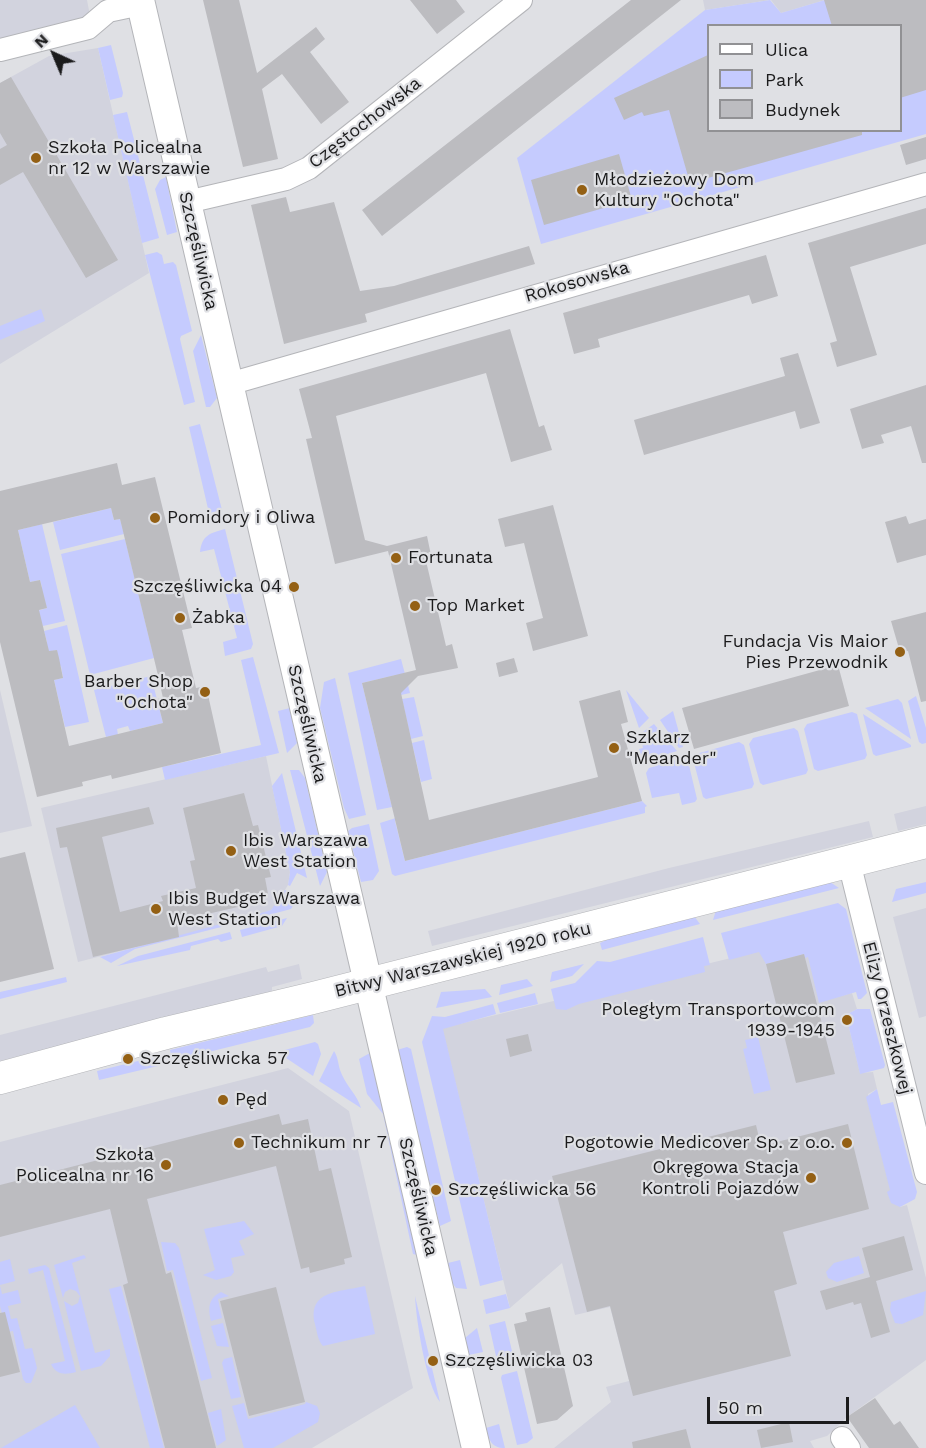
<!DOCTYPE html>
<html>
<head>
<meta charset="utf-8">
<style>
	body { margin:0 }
	#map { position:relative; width:926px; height:1448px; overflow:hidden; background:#dfe0e4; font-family:"Work Sans",sans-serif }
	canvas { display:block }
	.legend { position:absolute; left:707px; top:24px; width:195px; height:108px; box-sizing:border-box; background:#dfe0e4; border:2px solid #919194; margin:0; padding:8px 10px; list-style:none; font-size:18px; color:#1b1b1c }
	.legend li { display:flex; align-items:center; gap:12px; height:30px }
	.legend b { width:30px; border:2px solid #919194 }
	.north { position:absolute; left:24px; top:24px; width:60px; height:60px; -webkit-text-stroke:4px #dfe0e4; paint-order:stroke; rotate:316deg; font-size:16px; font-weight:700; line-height:24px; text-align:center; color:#1b1b1c }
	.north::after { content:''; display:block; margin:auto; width:21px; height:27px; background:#1b1b1c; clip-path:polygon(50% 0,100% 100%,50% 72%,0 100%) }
	.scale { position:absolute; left:707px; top:1397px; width:142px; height:27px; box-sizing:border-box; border:3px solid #1b1b1c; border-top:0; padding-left:8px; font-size:18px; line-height:21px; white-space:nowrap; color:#1b1b1c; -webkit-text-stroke:4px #dfe0e4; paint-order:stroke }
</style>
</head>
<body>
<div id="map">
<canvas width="926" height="1448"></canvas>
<ul class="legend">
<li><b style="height:8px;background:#fff"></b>Ulica</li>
<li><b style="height:16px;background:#c5cbfe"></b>Park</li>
<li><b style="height:16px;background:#bcbcc0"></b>Budynek</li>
</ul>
<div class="north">N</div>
<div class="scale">50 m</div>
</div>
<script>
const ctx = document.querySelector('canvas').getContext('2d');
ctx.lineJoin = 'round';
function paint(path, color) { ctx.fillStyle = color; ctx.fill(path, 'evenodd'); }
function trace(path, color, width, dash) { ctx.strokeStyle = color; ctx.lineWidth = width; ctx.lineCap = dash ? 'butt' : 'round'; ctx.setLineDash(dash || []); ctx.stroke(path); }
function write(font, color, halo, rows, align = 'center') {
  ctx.font = font + ' "Work Sans",sans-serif'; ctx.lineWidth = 4.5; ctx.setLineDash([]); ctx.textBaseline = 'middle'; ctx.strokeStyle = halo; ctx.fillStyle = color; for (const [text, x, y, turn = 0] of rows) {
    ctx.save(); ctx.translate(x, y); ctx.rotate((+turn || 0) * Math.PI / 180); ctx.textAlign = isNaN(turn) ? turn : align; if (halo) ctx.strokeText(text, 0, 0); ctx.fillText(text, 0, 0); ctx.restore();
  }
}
paint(new Path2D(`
	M 0,0 L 87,0 L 91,21 L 0,42 Z
	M 703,0 L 770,0 L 705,10 Z
	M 771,0 L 825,0 L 781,13 Z
	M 98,48 L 149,273 L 0,364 L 0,83 L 49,56 Z
	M 0,690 L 32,826 L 0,833 Z
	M 266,756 L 290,872 L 288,885 L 276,905 L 271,910 L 248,919 L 78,962 L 41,808 Z
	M 926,806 L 926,824 L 898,831 L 894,814 Z
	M 869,821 L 873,837 L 432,946 L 428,931 L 669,868 Z
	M 926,908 L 926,1016 L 919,1018 L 893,917 Z
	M 760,951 L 804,954 L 809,957 L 822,1001 L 852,993 L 857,1009 L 846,1015 L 860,1073 L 873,1072 L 877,1089 L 868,1094 L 900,1207 L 907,1205 L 926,1278 L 926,1360 L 847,1417 L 827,1436 L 810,1441 L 814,1448 L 554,1448 L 611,1402 L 606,1387 L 629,1381 L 610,1307 L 575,1315 L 562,1263 L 510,1308 L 442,1028 Z
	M 299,964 L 302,979 L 272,987 L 272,991 L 0,1061 L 0,1035 L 266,967 L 268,972 Z
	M 288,1068 L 349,1111 L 413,1388 L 312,1448 L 0,1448 L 0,1142 Z`), '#d2d3de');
paint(new Path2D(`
	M 770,0 L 781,13 L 825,0 L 926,0 L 926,134 L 541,244 L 517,158 L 705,10 ZM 708,26 L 900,26 L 900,130 L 708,130 Z
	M 111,45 L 123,93 L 122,97 L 110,100 L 98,48 Z
	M 127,112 L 159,238 L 142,243 L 113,115 Z
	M 166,177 L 177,232 L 167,235 L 155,189 L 160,180 Z
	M 157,252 L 162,255 L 164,264 L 173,262 L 176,265 L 192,331 L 181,336 L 180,339 L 195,402 L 184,405 L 145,255 Z
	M 41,309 L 45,321 L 0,340 L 0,326 Z
	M 201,335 L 217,398 L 210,407 L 206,407 L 193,351 Z
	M 200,424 L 222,510 L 209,513 L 189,427 Z
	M 111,508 L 114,520 L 120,519 L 124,534 L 60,550 L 53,522 Z
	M 42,524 L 65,621 L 43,626 L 42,624 L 37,626 L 37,611 L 47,608 L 37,588 L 42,587 L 40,580 L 30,582 L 18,530 Z
	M 225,529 L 253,644 L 251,649 L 225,656 L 223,642 L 237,638 L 214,549 L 200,552 C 202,535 210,533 225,529 Z
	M 125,539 L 154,658 L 90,675 L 61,554 Z
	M 67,625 L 89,722 L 65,727 L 54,680 L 63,678 L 61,666 L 56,667 L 57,650 L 47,652 L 41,644 L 47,642 L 44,631 Z
	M 253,657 L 279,753 L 165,780 L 162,767 L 261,745 L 241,660 Z
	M 401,659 L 410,693 L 401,695 L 396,675 L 362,683 L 392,807 L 377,810 L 348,673 Z
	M 151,676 L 163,723 L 130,731 L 128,726 L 117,729 L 118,735 L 106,737 L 94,690 Z
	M 335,678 L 366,815 L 349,819 L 344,808 L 320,708 L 324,682 Z
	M 626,690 L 649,718 L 639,728 Z
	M 916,696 L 926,728 L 926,743 L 922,744 L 919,742 L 908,701 Z
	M 414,697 L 423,736 L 411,739 L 402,699 Z
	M 898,699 L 902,703 L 911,739 L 865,708 Z
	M 290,708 L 297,743 L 287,753 L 278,711 Z
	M 673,711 L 683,747 L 679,748 L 660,720 Z
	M 852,712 L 857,714 L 867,755 L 865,759 L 818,771 L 814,769 L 804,729 L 807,724 Z
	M 863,714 L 911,745 L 911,747 L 876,756 L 873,754 Z
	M 654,724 L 677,751 L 643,762 L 639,749 L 643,748 L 640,734 Z
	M 794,728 L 798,731 L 808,770 L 806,774 L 763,785 L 760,783 L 749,744 L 753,738 Z
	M 424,740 L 432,779 L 421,782 L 412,743 Z
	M 739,742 L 744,745 L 754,784 L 752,788 L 706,799 L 703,797 L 693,759 L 696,754 Z
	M 682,758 L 688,761 L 697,799 L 695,802 L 682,805 L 679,793 L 652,798 L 646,773 L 649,768 Z
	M 290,770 L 299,770 L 305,778 L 327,872 L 320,886 Z
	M 282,773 L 307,878 L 297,873 L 290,886 L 288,885 L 290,872 L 272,786 Z
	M 642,801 L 647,806 L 645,807 L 645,813 L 395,876 L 392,874 L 380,823 L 402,816 L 395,821 L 405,861 Z
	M 369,824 L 379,871 L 373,880 L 361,882 L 348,831 L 352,828 Z
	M 830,882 L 839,888 L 713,920 L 717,907 Z
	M 926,882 L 926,893 L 892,902 L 896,889 Z
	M 285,890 L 295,895 L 297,899 L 291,909 L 238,923 L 238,920 L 271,910 Z
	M 838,903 L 846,909 L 867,993 L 861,999 L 858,999 L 856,992 L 819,1003 L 808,957 L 805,958 L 804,954 L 766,964 L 759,952 L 729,960 L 721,933 Z
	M 694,916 L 700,924 L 602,950 L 600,943 L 619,934 Z
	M 287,918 L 282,926 L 242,937 L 240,930 Z
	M 228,922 L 229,925 L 135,949 L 111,963 L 100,957 Z
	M 230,932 L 232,939 L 221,942 L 218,939 L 191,946 L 190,950 L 117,966 L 138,956 Z
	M 703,937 L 710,965 L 704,966 L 705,972 L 579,1004 L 566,1010 L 556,1009 L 551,989 L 575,983 L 597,961 L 610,962 Z
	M 584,964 L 572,976 L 550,982 L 552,972 Z
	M 66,977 L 67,982 L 0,999 L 0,992 Z
	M 527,979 L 533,986 L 499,995 L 501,985 Z
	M 485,989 L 492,997 L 436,1008 L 441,992 Z
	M 535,993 L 538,1004 L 500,1013 L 497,1003 Z
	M 493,1004 L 496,1014 L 443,1029 L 503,1280 L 480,1286 L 422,1042 L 432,1016 L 445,1017 Z
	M 857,1009 L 870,1009 L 885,1065 L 884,1068 L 860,1074 L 846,1015 Z
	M 313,1015 L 314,1023 L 310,1027 L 172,1061 L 170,1050 Z
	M 758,1037 L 771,1090 L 754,1094 L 743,1049 L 747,1048 L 745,1040 Z
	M 315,1042 L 318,1044 L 321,1054 L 313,1076 L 277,1052 Z
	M 407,1047 L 411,1049 L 451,1221 L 440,1226 L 397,1050 Z
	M 334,1051 C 338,1057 338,1063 340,1070 C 345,1085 357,1094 361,1108 L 319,1081 Z
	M 370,1053 L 417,1255 L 413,1254 L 383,1114 L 367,1094 L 359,1059 Z
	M 152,1054 L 156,1055 L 158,1066 L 99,1080 L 97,1071 L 142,1060 L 142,1057 Z
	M 877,1089 L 881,1105 L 893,1102 L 917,1192 L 915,1199 L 900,1207 L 891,1203 L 887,1192 L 890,1190 L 866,1097 Z
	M 244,1221 L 254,1234 L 239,1241 L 245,1255 L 231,1258 L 234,1272 L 231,1276 L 216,1280 L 203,1275 L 215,1270 L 204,1229 Z
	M 161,1242 L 175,1243 L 179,1248 L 212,1378 L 201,1381 L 173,1270 L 167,1271 Z
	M 84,1255 L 86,1258 L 72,1263 L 95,1353 L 110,1349 L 110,1356 L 101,1366 L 81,1371 L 64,1301 L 72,1306 L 78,1303 L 80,1296 L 76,1291 L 70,1289 L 65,1292 L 63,1298 L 54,1265 Z
	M 859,1256 L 864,1273 L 837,1282 L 828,1278 L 826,1272 L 834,1263 Z
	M 10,1259 L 15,1281 L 0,1285 L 0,1262 Z
	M 460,1260 L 467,1289 L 456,1288 L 453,1284 L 448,1263 Z
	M 45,1265 L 49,1268 L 76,1372 C 65,1375 56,1375 51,1364 L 65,1361 L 43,1270 L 29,1274 L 28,1269 Z
	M 0,1286 L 2,1294 L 18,1290 L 21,1303 L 8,1306 L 11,1319 L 17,1318 L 25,1349 L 32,1348 L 37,1368 L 31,1383 L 26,1383 L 23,1379 L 13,1331 L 7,1332 L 0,1306 Z
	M 121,1286 L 164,1448 L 150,1448 L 109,1289 Z
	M 365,1286 L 375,1334 L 323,1346 C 318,1341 317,1332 315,1324 C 307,1290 340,1292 365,1286 Z
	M 926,1291 L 923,1315 L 902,1324 L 895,1323 L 890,1310 L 891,1302 Z
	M 221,1292 L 229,1296 L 218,1299 L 222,1318 L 211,1321 C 208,1309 208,1298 221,1292 Z
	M 506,1294 L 510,1308 L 486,1314 L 483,1300 Z
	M 415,1296 L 440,1402 C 426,1385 416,1319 415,1296 Z
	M 505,1321 L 515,1364 L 498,1365 L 489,1325 Z
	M 223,1323 L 229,1347 L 217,1346 L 211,1326 Z
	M 477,1328 L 483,1352 L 469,1355 L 465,1338 Z
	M 232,1357 L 241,1397 L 231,1399 L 222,1363 L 224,1359 Z
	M 517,1371 L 533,1438 L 527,1443 L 517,1445 L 501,1378 L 502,1375 Z
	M 306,1402 L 317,1406 L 320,1413 L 318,1422 L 273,1448 L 244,1448 L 232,1406 L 244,1403 L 248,1419 L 305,1404 Z
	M 75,1405 L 100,1448 L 1,1448 Z
	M 221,1409 L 226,1440 L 217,1446 L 208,1413 Z
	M 499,1424 L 505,1448 C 491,1448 489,1440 486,1428 Z`), '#c5cbfe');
paint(new Path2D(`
	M 203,0 L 239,0 L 257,73 L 316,27 L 325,39 L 310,52 L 349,102 L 321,124 L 282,74 L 262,89 L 278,159 L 243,167 Z
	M 410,0 L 456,0 L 465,12 L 437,34 Z
	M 631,0 L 681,0 L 382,236 L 362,210 Z
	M 824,0 L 926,0 L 926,90 L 900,98 L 900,26 L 832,26 Z
	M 708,55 L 708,130 L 862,130 L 862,135 L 690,183 L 669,110 L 644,116 L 642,112 L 624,120 L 614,98 Z
	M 11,77 L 118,260 L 86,278 L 23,172 L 0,185 L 0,149 L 7,145 L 0,133 L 0,83 Z
	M 926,137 L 926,159 L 906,165 L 900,145 Z
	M 619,154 L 632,200 L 544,225 L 531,180 Z
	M 286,197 L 290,212 L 334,202 L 360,291 L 394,286 L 529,246 L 535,264 L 365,314 L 367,322 L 284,344 L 251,205 Z
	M 926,208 L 926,244 L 850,267 L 877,355 L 837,367 L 830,343 L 837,341 L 808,243 Z
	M 766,255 L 778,296 L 752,304 L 749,295 L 598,339 L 600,347 L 574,354 L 563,313 Z
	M 510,329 L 539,427 L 544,425 L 552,450 L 511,462 L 486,373 L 336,416 L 365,540 L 387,546 L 427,536 L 432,560 L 426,561 L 446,646 L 452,644 L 458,668 L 418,676 L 401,693 L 429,820 L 598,777 L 579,701 L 620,690 L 628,722 L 621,724 L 642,801 L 405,861 L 362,683 L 416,670 L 388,551 L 335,564 L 306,439 L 312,438 L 299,389 Z
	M 798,353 L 820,423 L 800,429 L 795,411 L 644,455 L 634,420 L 785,376 L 780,358 Z
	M 926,385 L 926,463 L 922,463 L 911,426 L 881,435 L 884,443 L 862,449 L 850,409 Z
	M 117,463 L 122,485 L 155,477 L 192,628 L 182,630 L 196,688 L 206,686 L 221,753 L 112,779 L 111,775 L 82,782 L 83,786 L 37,797 L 0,642 L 0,491 ZM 111,508 L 114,520 L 120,519 L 156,667 L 163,698 L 157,699 L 163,723 L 69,746 L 54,680 L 63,678 L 59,658 L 57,650 L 49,651 L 39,610 L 47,608 L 40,580 L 30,582 L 18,530 Z
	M 553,505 L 588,636 L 533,651 L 526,623 L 543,618 L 532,575 L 524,543 L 505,547 L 498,519 Z
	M 906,516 L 909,524 L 926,519 L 926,555 L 897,563 L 885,522 Z
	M 926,612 L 926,701 L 921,702 L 908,651 L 900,652 L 891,621 Z
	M 514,658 L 518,672 L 499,677 L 496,663 Z
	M 838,665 L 849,706 L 694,749 L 682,708 Z
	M 244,793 L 253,826 L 258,825 L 271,877 L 265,878 L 268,894 L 253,897 L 255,903 L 177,921 L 179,937 L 93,957 L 67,847 L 60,848 L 56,828 L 149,807 L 154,824 L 102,837 L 120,912 L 163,901 L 161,896 L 196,888 L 190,861 L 195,860 L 183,808 Z
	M 25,852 L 54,969 L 0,982 L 0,858 Z
	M 804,954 L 835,1074 L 796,1083 L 766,964 Z
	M 528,1034 L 532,1051 L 510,1057 L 506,1039 Z
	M 279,1114 L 282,1125 L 308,1119 L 319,1171 L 331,1168 L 352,1257 L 344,1259 L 345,1264 L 310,1273 L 309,1267 L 301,1269 L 276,1166 L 147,1199 L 166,1274 L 171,1272 L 216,1448 L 165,1448 L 123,1285 L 128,1283 L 110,1209 L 0,1237 L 0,1185 Z
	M 848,1124 L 869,1209 L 783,1232 L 797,1284 L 774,1291 L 791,1356 L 633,1396 L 610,1306 L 587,1312 L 552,1176 L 756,1125 L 761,1146 Z
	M 904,1236 L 913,1270 L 876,1281 L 890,1332 L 871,1338 L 861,1303 L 854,1305 L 853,1302 L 826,1310 L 820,1291 L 870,1277 L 862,1248 Z
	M 276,1287 L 305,1402 L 249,1416 L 220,1301 Z
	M 550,1307 L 573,1406 L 557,1420 L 537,1424 L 514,1324 L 527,1321 L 525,1313 Z
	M 5,1312 L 20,1372 L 0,1377 L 0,1313 Z
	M 875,1398 L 894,1425 L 900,1421 L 919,1448 L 869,1448 L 847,1417 Z
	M 789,1422 L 793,1442 L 761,1448 L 757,1430 Z
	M 686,1429 L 691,1448 L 633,1448 L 632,1442 Z`), '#bcbcc0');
const minor = new Path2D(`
	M 0,50 L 88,28 L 108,11 L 141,4
	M 187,202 L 286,179 L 309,168 L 521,0
	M 229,384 L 926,184
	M 849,862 L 926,1173
	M 842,1438 L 849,1448`);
const tertiary = new Path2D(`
	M 140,0 L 476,1448`);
const secondary = new Path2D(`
	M 0,1078 L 166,1033 L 313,998 L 926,842`);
trace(minor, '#b4b5b9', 24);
trace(tertiary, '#b4b5b9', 30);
trace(secondary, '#b4b5b9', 33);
trace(minor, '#fff', 22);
trace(tertiary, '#fff', 28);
trace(secondary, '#fff', 32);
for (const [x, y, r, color] of [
	[36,158,6,"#946014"],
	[582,190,6,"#946014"],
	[155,518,6,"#946014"],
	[396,558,6,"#946014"],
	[294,587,6,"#946014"],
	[415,606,6,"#946014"],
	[180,618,6,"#946014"],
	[900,652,6,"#946014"],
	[205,692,6,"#946014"],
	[614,748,6,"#946014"],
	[231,851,6,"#946014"],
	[156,909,6,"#946014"],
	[847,1020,6,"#946014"],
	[128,1059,6,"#946014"],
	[223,1100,6,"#946014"],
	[239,1143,6,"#946014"],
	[847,1143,6,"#946014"],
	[166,1165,6,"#946014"],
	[811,1178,6,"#946014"],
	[436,1190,6,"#946014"],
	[433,1361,6,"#946014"]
]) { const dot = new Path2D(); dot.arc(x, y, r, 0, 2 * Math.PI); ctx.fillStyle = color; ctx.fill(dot); trace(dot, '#dfe0e4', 2); }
write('18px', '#1b1b1c', '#dfe0e4', [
	["Częstochowska",365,123,-38],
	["Szczęśliwicka",198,251,77],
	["Rokosowska",577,282,-16],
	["Szczęśliwicka",307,724,77],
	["Bitwy Warszawskiej 1920 roku",463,960,-14],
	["Elizy Orzeszkowej",887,1018,76],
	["Szczęśliwicka",418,1197,77]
]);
write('18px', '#1b1b1c', '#dfe0e4', [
	["Szkoła Policealna",48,148],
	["nr 12 w Warszawie",48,169],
	["Młodzieżowy Dom",594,180],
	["Kultury \"Ochota\"",594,201],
	["Pomidory i Oliwa",167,518],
	["Fortunata",408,558],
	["Szczęśliwicka 04",282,587,"right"],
	["Top Market",427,606],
	["Żabka",192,618],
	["Fundacja Vis Maior",888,642,"right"],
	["Pies Przewodnik",888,663,"right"],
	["Barber Shop",193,682,"right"],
	["\"Ochota\"",193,703,"right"],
	["Szklarz",626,738],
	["\"Meander\"",626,759],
	["Ibis Warszawa",243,841],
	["West Station",243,862],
	["Ibis Budget Warszawa",168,899],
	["West Station",168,920],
	["Poległym Transportowcom",835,1010,"right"],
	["1939-1945",835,1031,"right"],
	["Szczęśliwicka 57",140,1059],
	["Pęd",235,1100],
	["Technikum nr 7",251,1143],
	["Pogotowie Medicover Sp. z o.o.",835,1143,"right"],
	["Szkoła",154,1155,"right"],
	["Policealna nr 16",154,1176,"right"],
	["Okręgowa Stacja",799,1168,"right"],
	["Kontroli Pojazdów",799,1189,"right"],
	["Szczęśliwicka 56",448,1190],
	["Szczęśliwicka 03",445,1361]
], 'left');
</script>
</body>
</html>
